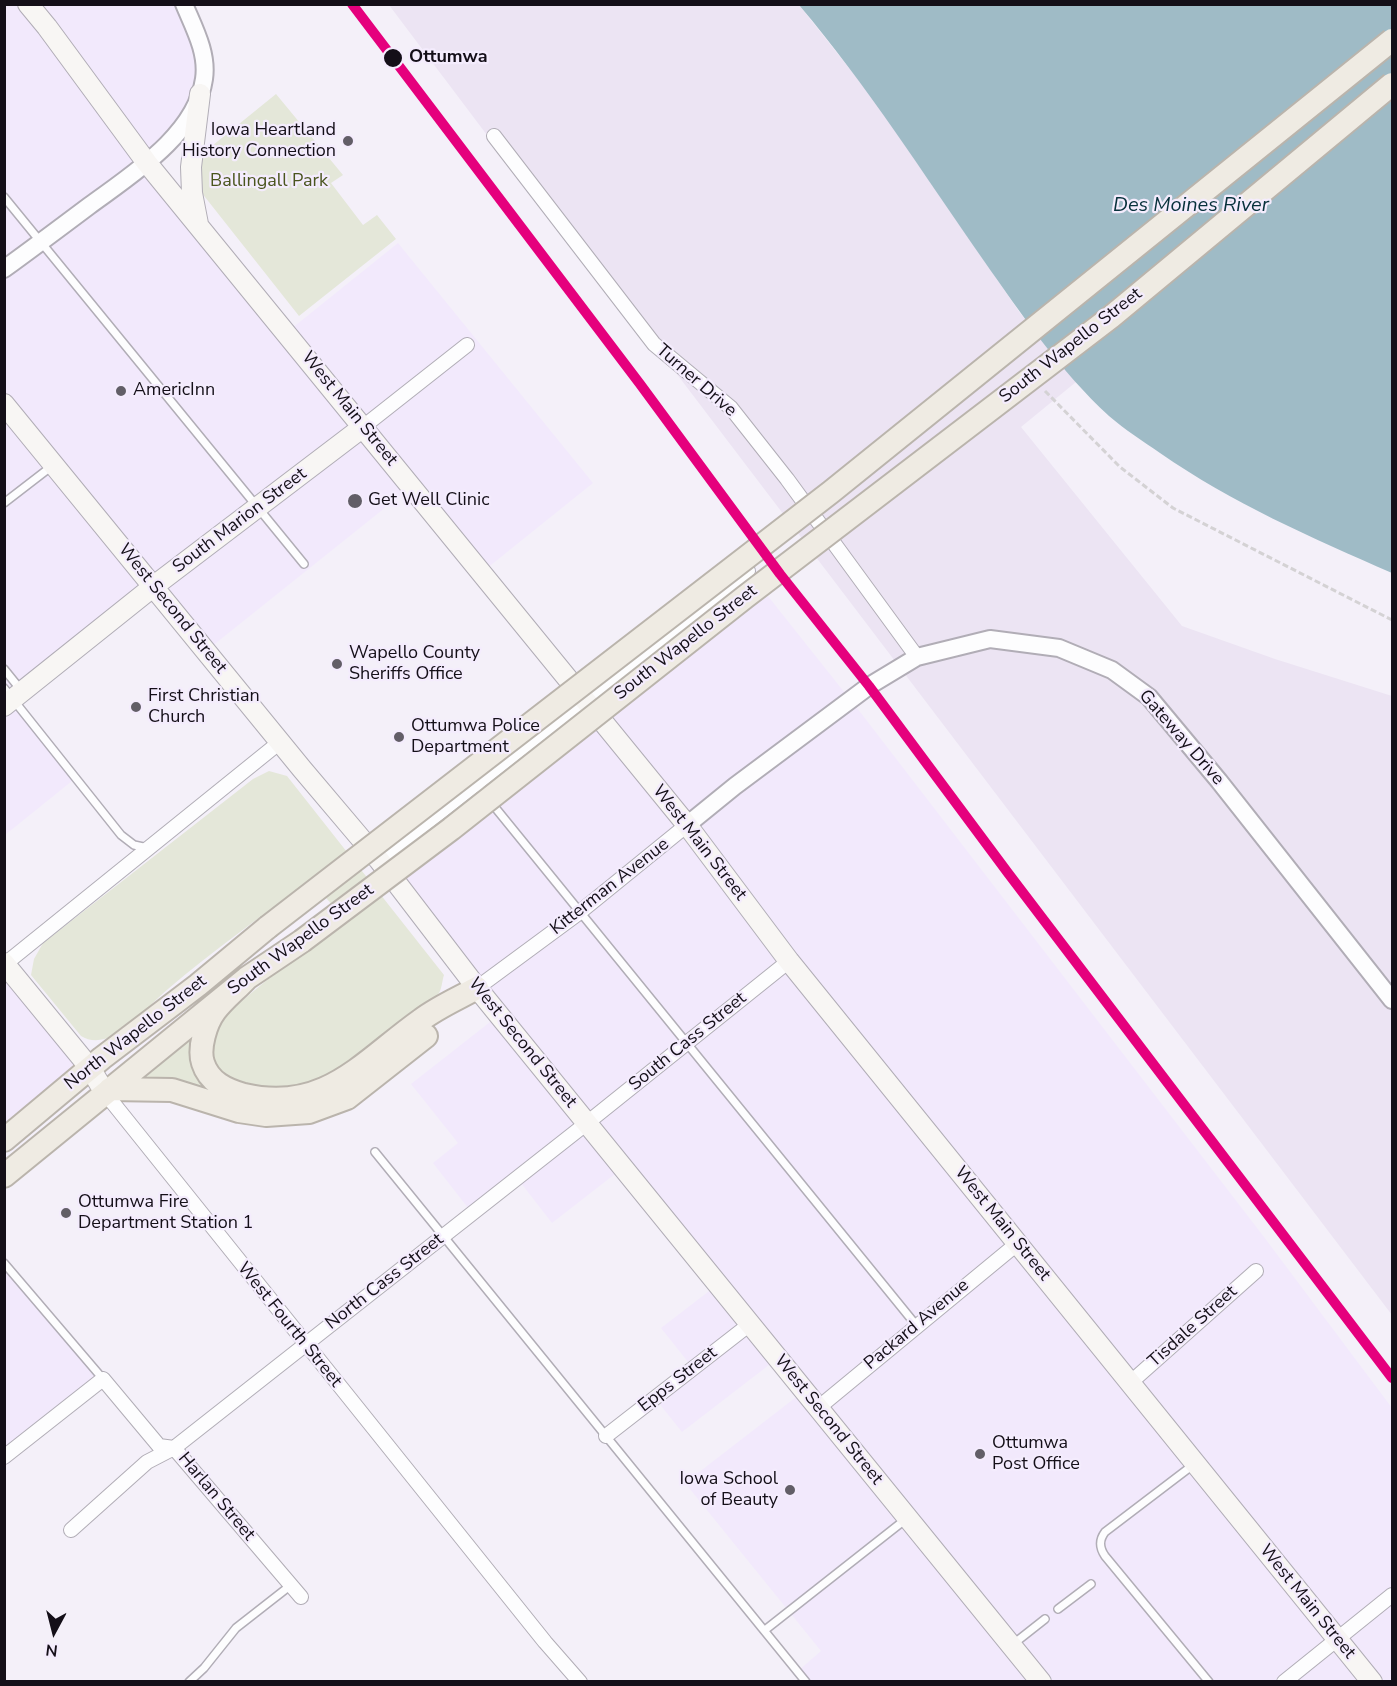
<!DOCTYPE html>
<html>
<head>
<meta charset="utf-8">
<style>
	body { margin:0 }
	#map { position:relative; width:1397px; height:1686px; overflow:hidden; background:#f4f0f9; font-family:"Nunito Sans",sans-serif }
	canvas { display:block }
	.frame { position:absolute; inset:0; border:6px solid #140f18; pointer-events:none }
	.north { position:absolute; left:24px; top:1602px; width:60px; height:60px; -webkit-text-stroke:4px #f4ecfd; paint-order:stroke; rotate:187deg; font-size:16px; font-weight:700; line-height:24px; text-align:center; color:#140f18 }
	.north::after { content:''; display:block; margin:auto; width:21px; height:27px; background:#140f18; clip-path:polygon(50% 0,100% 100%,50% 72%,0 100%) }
</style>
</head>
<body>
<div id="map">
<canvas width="1397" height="1686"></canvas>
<div class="frame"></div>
<div class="north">N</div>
</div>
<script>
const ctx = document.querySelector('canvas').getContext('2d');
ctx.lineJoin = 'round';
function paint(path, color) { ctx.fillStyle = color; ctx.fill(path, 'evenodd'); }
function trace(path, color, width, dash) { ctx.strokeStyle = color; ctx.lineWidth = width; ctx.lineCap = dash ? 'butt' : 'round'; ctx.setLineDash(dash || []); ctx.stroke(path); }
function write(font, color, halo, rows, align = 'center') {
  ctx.font = font + ' "Nunito Sans",sans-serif'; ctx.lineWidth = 4.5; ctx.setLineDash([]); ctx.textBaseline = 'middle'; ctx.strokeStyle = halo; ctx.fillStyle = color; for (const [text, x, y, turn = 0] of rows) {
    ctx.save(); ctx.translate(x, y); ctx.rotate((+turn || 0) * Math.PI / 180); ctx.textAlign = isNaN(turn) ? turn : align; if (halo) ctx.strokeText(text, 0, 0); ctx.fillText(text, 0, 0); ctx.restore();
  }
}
paint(new Path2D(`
	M 5,5 L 184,5 L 195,31 L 200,94 L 147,163 L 286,333 L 398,243 L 593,483 L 481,573 L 411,487 L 206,651 L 154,587 L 14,699 L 77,777 L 5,835 Z
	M 748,571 L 864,717 L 1264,1237 L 1392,1408 L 1392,1681 L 806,1681 L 798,1671 L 821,1651 L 685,1483 L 804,1391 L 778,1358 L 682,1432 L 658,1402 L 696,1372 L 661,1328 L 717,1285 L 624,1167 L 552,1223 L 517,1178 L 472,1213 L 433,1163 L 458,1143 L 411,1084 L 499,1015 L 379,860 Z
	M 4,963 L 90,1068 L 4,1140 Z
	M 4,1263 L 103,1379 L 4,1457 Z`), '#f2e9fc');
paint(new Path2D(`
	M 389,5 L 799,5 L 872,97 L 1020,313 L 1076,382 L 1021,427 L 1182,626 L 1275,659 L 1392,696 L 1392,1315 L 654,344 L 499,151 Z`), '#ece4f3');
paint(new Path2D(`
	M 276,94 L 343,175 L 331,183 L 363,225 L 377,215 L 396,239 L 299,316 L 201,192 L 202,154 Z
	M 269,771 L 287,776 L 444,975 C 442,981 442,988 439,993 C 432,1003 410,1017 400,1025 C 372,1048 347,1069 313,1083 C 305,1086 294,1085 285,1086 C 234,1090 186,1070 226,1014 L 343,917 L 311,881 C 262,915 214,950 168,989 C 150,1004 134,1026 112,1036 C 103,1041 90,1042 81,1036 L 31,975 L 34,959 L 43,943 L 253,779 Z
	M 190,1039 C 188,1061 194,1074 210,1089 L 208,1092 L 141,1081 Z`), '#e4e7d9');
paint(new Path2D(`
	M 799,5 L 1392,5 L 1392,573 C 1312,538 1232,503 1160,453 C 1143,441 1125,430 1109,416 C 1060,371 1022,315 984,261 C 924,175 867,85 799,5 Z`), '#9fbbc6');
const service = new Path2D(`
	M 4,197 L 304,564
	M 4,503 L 52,466
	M 4,669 L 21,690
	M 4,688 L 121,835 L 134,845 L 148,848
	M 476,784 L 916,1325
	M 375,1152 L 806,1682
	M 4,1263 L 103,1379
	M 1193,1465 L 1105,1532 C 1099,1540 1099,1547 1105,1556 L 1209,1682
	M 1058,1609 L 1091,1584
	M 765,1630 L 906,1519
	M 1012,1645 L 1045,1619
	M 189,1682 L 204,1668 L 236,1628 L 291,1585`);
const minor = new Path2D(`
	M 494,136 L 654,344 L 731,408 L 787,479 L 917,657
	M 363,427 L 467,345
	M 379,860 L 748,571
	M 5,964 L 280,742
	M 477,988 L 580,912 L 687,825
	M 105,1093 L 545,1642 L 580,1682
	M 1130,1383 L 1256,1271
	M 818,1408 L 1018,1243
	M 606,1436 L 750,1324
	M 4,1457 L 103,1379 L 159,1446 L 174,1448 L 301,1597
	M 71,1530 L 147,1462 L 174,1448 L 587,1123 L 789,961
	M 1284,1682 L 1392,1595`);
const tertiary = new Path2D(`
	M 4,269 C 33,248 61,227 89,206 C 131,175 196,135 204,79 C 208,53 194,28 184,4
	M 687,825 L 735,786 L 869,686 L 917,657 L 990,639 L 1059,648 L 1112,670 L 1149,697 L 1219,781 L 1392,1000`);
const secondary = new Path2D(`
	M 28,4 L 47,27 L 147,163 L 687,825 L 789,961 L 1372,1682
	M 198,224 L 192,193 L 191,167 L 200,94
	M 4,404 L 302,769 L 379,860 L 477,988 L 1041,1682
	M 4,706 L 154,586 L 363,427
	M 4,963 L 90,1068 L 105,1093`);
const trunk = new Path2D(`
	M 247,978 C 237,989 224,999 215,1011 C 206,1023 198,1048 203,1063 C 209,1082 226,1090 244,1095 C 325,1114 363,1061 421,1020 C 438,1007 459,998 477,988
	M 110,1089 L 172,1090 L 239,1111 L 266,1115 L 309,1112 L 347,1098 L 426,1036
	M 4,1140 L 102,1058 L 198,985 L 268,927
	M 4,1176 L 247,978 L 302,941`);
trace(service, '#b1adb6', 10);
trace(minor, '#b1adb6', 16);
trace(tertiary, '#b1adb6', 20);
trace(secondary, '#b1adb6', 22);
trace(trunk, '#bab4ac', 26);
trace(new Path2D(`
	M 299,153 L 299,147
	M 1045,391 L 1120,467 L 1173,508 L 1392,620`), '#d4d2d4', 3, [6, 3]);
trace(service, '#fdfdfe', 7);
trace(minor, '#fdfdfe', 14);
trace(tertiary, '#fdfdfe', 16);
trace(secondary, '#f8f6f4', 20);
trace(trunk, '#efebe3', 22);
const trunkBridge = new Path2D(`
	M 268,927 L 831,492 L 1392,40
	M 302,941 L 451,829 L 745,597 L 1111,317 L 1392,84`);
trace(trunkBridge, '#bab4ac', 26, []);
trace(trunkBridge, '#efebe3', 22);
trace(new Path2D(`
	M 352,4 L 640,384 L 780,574 L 869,686 L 1008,873 L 1392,1378`), '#e5007d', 10);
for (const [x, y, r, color] of [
	[393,58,10,"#140f18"],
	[348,141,6,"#625e67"],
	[121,391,6,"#625e67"],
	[355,501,8,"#625e67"],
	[337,664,6,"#625e67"],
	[136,707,6,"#625e67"],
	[399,737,6,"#625e67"],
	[66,1213,6,"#625e67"],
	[980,1454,6,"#625e67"],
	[790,1490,6,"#625e67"]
]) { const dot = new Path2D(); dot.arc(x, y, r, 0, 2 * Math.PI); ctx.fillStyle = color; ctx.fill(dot); trace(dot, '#f4ecfd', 2); }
write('bold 18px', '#140f18', '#f4ecfd', [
	["Ottumwa",409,58]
], 'left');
write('18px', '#140f18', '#f4ecfd', [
	["Iowa Heartland",336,131,"right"],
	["History Connection",336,152,"right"],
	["AmericInn",133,391],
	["Get Well Clinic",368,501],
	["Wapello County",349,654],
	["Sheriffs Office",349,675],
	["First Christian",148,697],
	["Church",148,718],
	["Ottumwa Police",411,727],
	["Department",411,748],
	["Ottumwa Fire",78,1203],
	["Department Station 1",78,1224],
	["Ottumwa",992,1444],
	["Post Office",992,1465],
	["Iowa School",778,1480,"right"],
	["of Beauty",778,1501,"right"]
], 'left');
write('18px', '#4a551e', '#f4ecfd', [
	["Ballingall Park",269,182]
]);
write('18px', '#140f18', '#f4ecfd', [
	["South Wapello Street",1071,346,-38],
	["Turner Drive",696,381,41],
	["West Main Street",349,409,51],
	["South Marion Street",240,521,-37],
	["West Second Street",172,609,51],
	["South Wapello Street",686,643,-38],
	["Gateway Drive",1181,738,49],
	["West Main Street",699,843,52],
	["Kitterman Avenue",610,887,-38],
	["South Wapello Street",301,940,-36],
	["North Wapello Street",136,1033,-38],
	["South Cass Street",688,1042,-39],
	["West Second Street",522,1043,51],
	["West Main Street",1002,1224,51],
	["North Cass Street",385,1282,-38],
	["West Fourth Street",289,1325,51],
	["Packard Avenue",917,1325,-40],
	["Tisdale Street",1193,1327,-42],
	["Epps Street",678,1380,-38],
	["West Second Street",828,1420,51],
	["Harlan Street",216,1497,50],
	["West Main Street",1307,1602,51]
]);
write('italic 20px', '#07313b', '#f4ecfd', [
	["Des Moines River",1191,206]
]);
</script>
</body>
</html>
